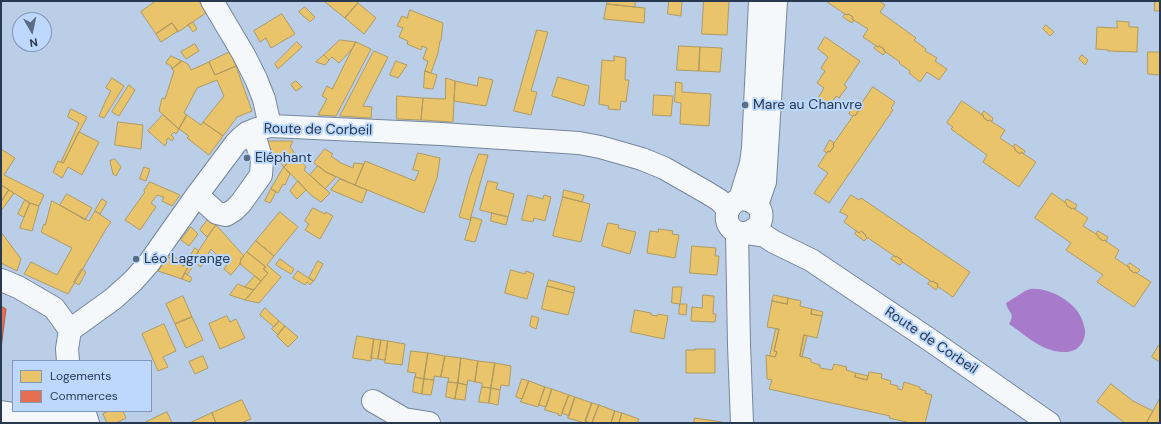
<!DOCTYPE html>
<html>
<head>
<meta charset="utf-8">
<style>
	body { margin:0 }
	#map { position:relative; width:1161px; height:424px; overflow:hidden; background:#bacee7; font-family:"DM Sans",sans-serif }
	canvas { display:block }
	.frame { position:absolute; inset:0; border:2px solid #263950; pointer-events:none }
	.legend { position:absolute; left:12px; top:360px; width:140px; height:52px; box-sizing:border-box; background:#bdd8fc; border:1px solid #8198b7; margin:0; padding:5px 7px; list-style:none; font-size:12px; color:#263950 }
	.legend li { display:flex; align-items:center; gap:8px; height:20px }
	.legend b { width:20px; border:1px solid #8198b7 }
	.north { position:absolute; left:12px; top:12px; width:40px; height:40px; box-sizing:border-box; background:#bdd8fc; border:1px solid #8198b7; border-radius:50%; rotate:171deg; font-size:11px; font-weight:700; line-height:16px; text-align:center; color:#263950 }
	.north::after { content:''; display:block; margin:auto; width:14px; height:18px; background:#5a6d85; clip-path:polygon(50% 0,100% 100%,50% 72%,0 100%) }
</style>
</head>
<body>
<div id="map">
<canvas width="1161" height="424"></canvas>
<div class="frame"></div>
<ul class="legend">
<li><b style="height:11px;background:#e9c46a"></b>Logements</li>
<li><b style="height:11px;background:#e76f51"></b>Commerces</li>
</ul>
<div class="north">N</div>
</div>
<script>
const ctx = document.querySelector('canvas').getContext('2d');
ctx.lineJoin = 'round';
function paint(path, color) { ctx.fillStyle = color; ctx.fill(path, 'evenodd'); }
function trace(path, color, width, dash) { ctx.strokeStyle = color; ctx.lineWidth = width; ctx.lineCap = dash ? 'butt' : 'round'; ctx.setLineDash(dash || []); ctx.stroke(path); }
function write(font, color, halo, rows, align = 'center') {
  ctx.font = font + ' "DM Sans",sans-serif'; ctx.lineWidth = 4; ctx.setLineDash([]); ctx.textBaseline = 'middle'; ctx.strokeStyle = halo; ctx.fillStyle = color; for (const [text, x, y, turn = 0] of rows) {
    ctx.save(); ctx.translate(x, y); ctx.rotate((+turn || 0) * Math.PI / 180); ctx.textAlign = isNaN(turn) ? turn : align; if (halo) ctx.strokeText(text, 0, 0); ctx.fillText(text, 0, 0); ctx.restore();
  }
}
paint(new Path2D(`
	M 1030,289 C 1051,287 1080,304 1084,326 C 1086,331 1085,336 1083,341 C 1076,356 1058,353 1045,348 C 1032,342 1021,332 1009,324 C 1016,313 1008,313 1006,303 L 1025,291 Z`), '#a77bca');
const homes = new Path2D(`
	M 156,1 L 199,1 L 206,13 L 178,32 L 172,23 L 156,34 L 141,12 Z
	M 326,1 L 356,1 L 358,3 L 345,18 L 325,2 Z
	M 608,1 L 635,1 L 635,7 L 607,4 Z
	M 669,1 L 682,1 L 681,16 L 668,14 Z
	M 704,1 L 729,1 L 727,35 L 702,34 Z
	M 826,1 L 879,1 L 885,5 L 880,12 L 916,38 L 914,40 L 926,49 L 925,51 L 937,58 L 935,61 L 947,69 L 939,80 L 927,72 L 920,82 L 909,73 L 910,71 L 899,63 L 900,62 L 884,51 L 884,49 L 879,46 L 878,47 L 863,37 L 868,29 L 852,19 L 853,17 L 848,14 L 847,15 L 845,14 Z
	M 1155,1 L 1160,1 L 1160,11 L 1155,11 Z
	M 358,3 L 376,18 L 364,34 L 345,18 Z
	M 607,4 L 645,8 L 644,23 L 604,19 Z
	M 305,7 L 315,17 L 310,22 L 299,12 Z
	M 410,10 L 443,23 L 441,41 L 440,41 L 438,53 L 431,73 L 425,71 L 428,61 L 423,59 L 427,48 L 422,46 L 421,50 L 407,44 L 408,41 L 399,37 L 403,28 L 397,26 L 402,16 L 407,18 Z
	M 282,14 L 295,34 L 271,48 L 266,38 L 260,42 L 254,31 Z
	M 845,14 L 847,15 L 848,14 L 853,17 L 852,19 L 854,20 L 852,23 L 843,17 Z
	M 1117,21 L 1129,22 L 1129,27 L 1138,27 L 1137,52 L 1108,51 L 1108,50 L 1096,49 L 1097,27 L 1117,28 Z
	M 193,22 L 197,29 L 193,32 L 188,25 Z
	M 172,23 L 178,31 L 161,42 L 156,34 Z
	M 1046,25 L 1054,32 L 1050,36 L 1043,29 Z
	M 537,30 L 548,32 L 531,91 L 537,92 L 531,115 L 514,111 Z
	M 825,37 L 860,61 L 844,85 L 847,87 L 839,98 L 836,96 L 828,108 L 817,100 L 824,88 L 817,83 L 825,71 L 821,68 L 828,57 L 818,49 Z
	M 340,40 L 356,42 L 352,49 L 339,63 L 332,57 L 329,60 L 324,55 Z
	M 297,42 L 302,47 L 278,69 L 275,64 Z
	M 356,42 L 371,49 L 336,116 L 318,115 L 327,99 L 322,96 L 327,86 L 332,89 Z
	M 195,44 L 199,51 L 186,59 L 181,52 Z
	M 679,46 L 700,47 L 699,71 L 677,70 Z
	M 876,46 L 878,47 L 879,46 L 884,49 L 884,51 L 886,52 L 883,55 L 874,48 Z
	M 700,47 L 722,48 L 720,72 L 699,71 Z
	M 374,51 L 388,57 L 363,106 L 372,107 L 371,118 L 340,116 Z
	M 230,52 L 236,66 L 215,75 L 209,62 Z
	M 1148,52 L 1160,52 L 1160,75 L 1148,74 Z
	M 324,55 L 329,60 L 325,65 L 316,62 Z
	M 1082,55 L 1088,60 L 1085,65 L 1079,59 Z
	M 171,56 L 182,61 L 172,69 L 171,66 L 166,63 Z
	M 614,56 L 626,58 L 625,80 L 629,80 L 626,102 L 621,101 L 620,110 L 608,109 L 609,106 L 599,104 L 602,60 L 614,61 Z
	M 182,61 L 188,64 L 191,70 L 209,62 L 215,75 L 236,66 L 252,111 L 237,117 L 223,136 L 203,122 L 224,96 L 217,80 L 197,88 L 184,113 L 187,115 L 179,129 L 159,111 L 162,98 L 165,99 L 174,71 L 172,69 Z
	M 396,61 L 407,65 L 398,78 L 390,75 Z
	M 425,71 L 437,75 L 433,89 L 424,88 Z
	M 479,77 L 493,80 L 486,106 L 454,101 L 455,81 L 477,86 Z
	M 558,77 L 589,86 L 584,106 L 552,96 Z
	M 112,78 L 124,86 L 104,118 L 99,116 L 106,100 L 111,91 L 106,88 Z
	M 446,78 L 455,81 L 453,122 L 421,120 L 423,98 L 445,99 Z
	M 296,81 L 302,87 L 296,91 L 291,85 Z
	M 676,82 L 682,83 L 682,92 L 711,94 L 709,126 L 680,124 L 681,103 L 675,102 Z
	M 129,85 L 135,90 L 119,116 L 112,112 Z
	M 873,87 L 895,102 L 891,108 L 893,110 L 829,203 L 814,193 L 828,173 L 818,166 L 828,151 L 830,152 L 834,146 L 833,145 L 834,143 L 853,116 L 854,115 L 855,116 L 859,110 L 858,109 L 859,107 Z
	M 654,95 L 673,96 L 671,116 L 653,115 Z
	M 397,96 L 423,98 L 421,120 L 397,119 Z
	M 962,101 L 984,116 L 983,117 L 988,121 L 989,120 L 1005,130 L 1000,138 L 1015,148 L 1015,150 L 1020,154 L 1021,152 L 1036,162 L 1019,187 L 983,162 L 987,155 L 951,129 L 953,127 L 947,123 Z
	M 855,105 L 859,107 L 858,109 L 859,110 L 855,116 L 854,115 L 853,116 L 849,114 Z
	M 71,109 L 87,117 L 63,163 L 61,162 L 79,123 L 68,117 Z
	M 984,111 L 993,118 L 992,121 L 989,120 L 988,121 L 983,117 L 984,116 L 982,115 Z
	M 163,115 L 179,129 L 176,134 L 174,132 L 171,135 L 174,138 L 172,141 L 168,138 L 166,141 L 167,142 L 165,146 L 148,131 Z
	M 187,115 L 201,125 L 203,122 L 223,136 L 209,155 L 187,138 L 189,136 L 179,129 Z
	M 118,122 L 143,125 L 141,149 L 115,145 Z
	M 79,132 L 99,142 L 82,175 L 68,167 L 62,178 L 53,172 L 58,161 L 63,163 Z
	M 830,140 L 834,143 L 833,145 L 834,146 L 830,152 L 828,151 L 827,153 L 824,151 Z
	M 270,141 L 293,141 L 290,147 L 296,155 L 284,167 L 267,148 L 267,143 Z
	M 1015,144 L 1025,151 L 1023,154 L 1021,152 L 1020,154 L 1015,150 L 1015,148 L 1014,147 Z
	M 1,149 L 15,158 L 4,175 L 44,195 L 39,206 L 30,203 L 1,185 Z
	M 325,149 L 333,154 L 331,156 L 341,163 L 353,168 L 354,163 L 364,164 L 355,185 L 326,172 L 314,163 Z
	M 418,153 L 440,158 L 437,178 L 424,213 L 355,185 L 365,161 L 415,181 L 419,171 L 413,170 Z
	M 479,154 L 488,155 L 470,220 L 459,217 L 470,177 Z
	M 296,155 L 306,167 L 304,170 L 330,193 L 321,202 L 312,196 L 284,167 Z
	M 115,159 L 121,167 L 116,176 L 113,174 L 110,161 Z
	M 318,166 L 326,172 L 336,177 L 325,189 L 310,175 Z
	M 144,167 L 150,169 L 146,181 L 140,179 Z
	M 284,167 L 290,174 L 285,185 L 283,184 L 278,193 L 271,189 Z
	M 340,179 L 367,190 L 362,203 L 331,190 Z
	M 298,181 L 306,190 L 297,199 L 290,191 Z
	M 488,181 L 498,183 L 496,189 L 514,194 L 508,217 L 480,210 Z
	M 150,182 L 180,195 L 172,206 L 162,201 L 164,197 L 157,195 L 151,203 L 156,207 L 140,230 L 125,220 L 145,192 L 144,191 Z
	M 1,185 L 9,190 L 1,202 Z
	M 271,189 L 276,192 L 270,203 L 265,201 Z
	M 9,190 L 14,193 L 1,211 L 1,202 Z
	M 564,190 L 584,195 L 582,202 L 563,197 Z
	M 1052,193 L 1067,204 L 1066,205 L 1072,209 L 1073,208 L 1088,218 L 1083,226 L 1098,235 L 1098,237 L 1103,241 L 1104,240 L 1119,250 L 1115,258 L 1130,268 L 1129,269 L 1134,273 L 1135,272 L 1151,282 L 1134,307 L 1097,282 L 1103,275 L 1066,250 L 1071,243 L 1035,218 Z
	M 67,194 L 92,208 L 85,220 L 60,205 Z
	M 528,195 L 543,199 L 544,195 L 551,197 L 545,221 L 534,218 L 533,222 L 522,220 Z
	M 851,195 L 859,200 L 861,198 L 970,272 L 953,297 L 937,286 L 938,284 L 932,281 L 932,282 L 901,261 L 902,260 L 896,256 L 896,257 L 865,236 L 866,235 L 861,231 L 859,233 L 844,222 L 848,216 L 840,212 Z
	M 563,197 L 590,204 L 581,242 L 553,236 Z
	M 102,199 L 107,202 L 100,214 L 95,211 Z
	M 1067,199 L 1077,205 L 1075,209 L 1073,208 L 1072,209 L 1066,205 L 1067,204 L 1065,202 Z
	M 25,200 L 30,203 L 24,217 L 18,214 Z
	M 52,201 L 89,221 L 95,211 L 111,222 L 106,229 L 68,294 L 24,274 L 31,262 L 57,275 L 72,248 L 41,232 L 44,224 L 45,225 Z
	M 30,203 L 39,206 L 32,231 L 20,228 Z
	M 313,208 L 325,214 L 326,212 L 333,216 L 320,239 L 305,230 L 309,224 L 305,221 Z
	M 280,212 L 298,227 L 274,256 L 256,241 Z
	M 492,213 L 508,217 L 506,225 L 491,221 Z
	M 472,217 L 482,220 L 475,242 L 465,240 Z
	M 209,218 L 216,225 L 207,237 L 200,230 Z
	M 608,223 L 619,225 L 618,228 L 636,232 L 630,254 L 602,246 Z
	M 216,225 L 244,256 L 241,259 L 240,264 L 231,275 L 224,269 L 227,265 L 211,249 L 201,267 L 192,261 Z
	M 191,227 L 198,234 L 189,246 L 181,240 Z
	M 659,229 L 673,231 L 672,234 L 679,235 L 675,258 L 647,253 L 650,231 L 658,232 Z
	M 857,231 L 859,233 L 861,231 L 866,235 L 865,236 L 867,238 L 864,241 L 855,234 Z
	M 1098,231 L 1108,237 L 1106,241 L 1104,240 L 1103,241 L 1098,237 L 1098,235 L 1096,234 Z
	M 1,232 L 21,259 L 17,271 L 1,263 Z
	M 256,241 L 274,256 L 267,265 L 281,277 L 259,303 L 245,300 L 268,273 L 263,269 L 266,267 L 247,252 Z
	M 692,246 L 716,248 L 715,256 L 719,256 L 717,275 L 690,273 Z
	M 195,248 L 199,251 L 187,269 L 182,279 L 158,271 L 168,257 L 184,266 Z
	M 247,252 L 266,267 L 263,269 L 268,273 L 261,281 L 240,264 L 241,259 Z
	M 170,255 L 186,263 L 184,266 L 168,257 Z
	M 894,256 L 896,257 L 896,256 L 902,260 L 901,261 L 903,262 L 900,265 L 891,259 Z
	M 280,259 L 294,269 L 291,274 L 276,265 Z
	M 192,261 L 195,263 L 187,275 L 185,273 Z
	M 318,261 L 323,264 L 314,281 L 309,278 Z
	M 1130,263 L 1140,270 L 1137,273 L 1135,272 L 1134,273 L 1129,269 L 1130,268 L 1127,266 Z
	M 82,269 L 86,272 L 79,285 L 74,282 Z
	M 511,270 L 525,274 L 526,271 L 534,274 L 527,299 L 505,293 Z
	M 298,271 L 313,281 L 310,285 L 307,282 L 305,285 L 293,278 Z
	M 185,273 L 192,278 L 190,282 L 182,279 Z
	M 255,276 L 261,281 L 254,290 L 245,287 Z
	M 549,280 L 575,287 L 574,293 L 547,286 Z
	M 930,281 L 932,282 L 932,281 L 938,284 L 937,286 L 938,287 L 936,290 L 928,284 Z
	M 238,284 L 245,287 L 254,290 L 245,300 L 230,295 Z
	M 547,286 L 574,293 L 568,315 L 542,309 Z
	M 673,287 L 682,287 L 680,304 L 672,303 Z
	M 703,295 L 714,296 L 713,314 L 716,314 L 715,322 L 691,321 L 692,307 L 702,308 Z
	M 774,295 L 788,298 L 787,304 L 772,301 Z
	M 183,296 L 192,317 L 175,324 L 166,304 Z
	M 788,298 L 801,301 L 800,306 L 812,309 L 811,314 L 822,316 L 817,338 L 804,335 L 800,356 L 811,359 L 811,362 L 820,365 L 820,368 L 832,370 L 834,364 L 847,367 L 846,370 L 856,373 L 855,377 L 867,380 L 869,372 L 882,374 L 881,378 L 891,381 L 890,384 L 898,386 L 898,389 L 902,390 L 904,382 L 920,387 L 920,389 L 926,391 L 925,393 L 932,395 L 925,423 L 911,423 L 889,418 L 890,416 L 769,389 L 772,380 L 767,379 L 766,355 L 775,357 L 777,352 L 774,351 L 779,329 L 767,327 L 772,301 L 787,304 Z
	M 680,304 L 687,304 L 686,315 L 679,314 Z
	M 265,308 L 279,321 L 274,327 L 260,315 Z
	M 812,309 L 823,312 L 822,316 L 811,314 Z
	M 635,310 L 651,313 L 651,315 L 657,316 L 658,314 L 668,316 L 664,339 L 631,332 Z
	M 227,316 L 230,322 L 236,319 L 245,338 L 220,349 L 209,324 Z
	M 532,316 L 539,318 L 536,329 L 530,326 Z
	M 192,317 L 203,340 L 186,348 L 175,324 Z
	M 279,321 L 285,326 L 278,335 L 272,329 Z
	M 164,324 L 176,351 L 163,357 L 168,367 L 158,371 L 142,334 Z
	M 285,326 L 298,337 L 288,347 L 277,336 Z
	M 776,329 L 779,329 L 774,351 L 777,352 L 775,357 L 770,356 Z
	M 804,335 L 807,336 L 802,357 L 800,356 Z
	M 357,336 L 374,339 L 371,361 L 353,358 Z
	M 374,339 L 381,340 L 378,359 L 371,358 Z
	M 381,340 L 388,341 L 385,360 L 378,359 Z
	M 388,341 L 405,344 L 402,365 L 385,363 Z
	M 1159,345 L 1160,345 L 1160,362 L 1152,357 Z
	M 695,349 L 715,349 L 715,373 L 686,373 L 686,350 L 695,350 Z
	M 411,351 L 428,353 L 424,379 L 415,377 L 416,373 L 408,372 Z
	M 428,353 L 445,356 L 441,377 L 434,376 L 434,380 L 424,379 Z
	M 203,356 L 208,368 L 195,374 L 189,362 Z
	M 445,356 L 461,358 L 458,383 L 448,382 L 449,378 L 441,377 Z
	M 461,358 L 478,361 L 475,382 L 468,380 L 467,385 L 458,383 Z
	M 478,361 L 495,363 L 491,388 L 482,387 L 482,383 L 475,382 Z
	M 495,363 L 511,366 L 509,386 L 501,385 L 500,390 L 491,388 Z
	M 856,373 L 868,376 L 867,380 L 855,377 Z
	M 415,377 L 424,379 L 422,394 L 413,392 Z
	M 424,379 L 434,380 L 431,395 L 422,394 Z
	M 522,379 L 529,381 L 522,399 L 516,397 Z
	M 529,381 L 545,387 L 538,407 L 521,402 Z
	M 448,382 L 458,383 L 455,399 L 446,397 Z
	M 458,383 L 467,385 L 465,400 L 455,399 Z
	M 1111,384 L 1133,401 L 1153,411 L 1146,423 L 1125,423 L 1097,402 Z
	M 482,387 L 491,388 L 489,403 L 479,402 Z
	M 545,387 L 552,389 L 546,407 L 539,405 Z
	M 491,388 L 500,390 L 498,405 L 489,403 Z
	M 552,389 L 569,395 L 561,416 L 558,415 L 559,414 L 545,410 Z
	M 569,395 L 575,397 L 569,416 L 562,413 Z
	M 575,397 L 592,403 L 585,423 L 568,418 Z
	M 1160,398 L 1160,423 L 1146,423 L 1153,411 Z
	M 242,400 L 251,419 L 241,423 L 216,423 L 212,413 Z
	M 592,403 L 599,405 L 592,423 L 590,423 L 585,421 Z
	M 599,405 L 615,411 L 611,423 L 592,423 Z
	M 109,411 L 123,411 L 126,418 L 116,423 L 107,423 L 103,414 Z
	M 615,411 L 622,413 L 619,423 L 611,423 Z
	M 167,412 L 172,423 L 144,423 Z
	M 212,413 L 216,423 L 190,423 Z
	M 622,413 L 639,419 L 637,423 L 619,423 Z
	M 695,418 L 728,423 L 694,423 Z`);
paint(homes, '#e9c46a');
trace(homes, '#ae9a62', 1);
const shops = new Path2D(`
	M 1,306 L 6,309 L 1,349 Z`);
paint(shops, '#e76f51');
trace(shops, '#ad5f51', 1);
const minor = new Path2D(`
	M 212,1 L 244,55 L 256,79 L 264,99 L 270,126
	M 197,195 L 217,213 L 226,215 L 234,210 L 241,203 L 261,175 L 262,160 L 259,151 L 257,144 L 247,133
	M 737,232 L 739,345 L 742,423
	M 1,280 L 18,287 L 54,308 L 70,330
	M 70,330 L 113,299 L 133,281 L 149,263 L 197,195 L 236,143 L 241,138 L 247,133 L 257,129 L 270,126 L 293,127 L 441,134 L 579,143 L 600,147 L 642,159 L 664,168 L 706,192 L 719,200 L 728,209
	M 68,361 L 67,349 L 70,330
	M 373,401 L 404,419 L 429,423
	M 84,411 L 88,423
	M 1,412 L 47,419 L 74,411`);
const major = new Path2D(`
	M 740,199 L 751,163 L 753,148 L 760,1
	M 740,199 C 751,199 764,206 761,220 C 758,231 742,237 733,230 C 721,220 728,204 740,199 Z
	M 757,205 L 765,182 L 776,1
	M 746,233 L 765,236 L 774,242 L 811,260 L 933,342 L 1049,423`);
trace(minor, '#75869b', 24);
trace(major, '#75869b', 24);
trace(minor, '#f5f8fb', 22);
trace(major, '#f5f8fb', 22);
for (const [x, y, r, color] of [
	[745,105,4,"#5a6d85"],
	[247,158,4,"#5a6d85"],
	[136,259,4,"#5a6d85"]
]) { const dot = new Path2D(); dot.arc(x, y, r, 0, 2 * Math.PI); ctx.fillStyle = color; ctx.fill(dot); trace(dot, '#bdd8fc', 1.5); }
write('14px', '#263950', '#bdd8fc', [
	["Mare au Chanvre",753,105],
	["Eléphant",255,158],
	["Léo Lagrange",144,259]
], 'left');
write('14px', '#263950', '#bdd8fc', [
	["Route de Corbeil",318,130,1],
	["Route de Corbeil",931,341,34]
]);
</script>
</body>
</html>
